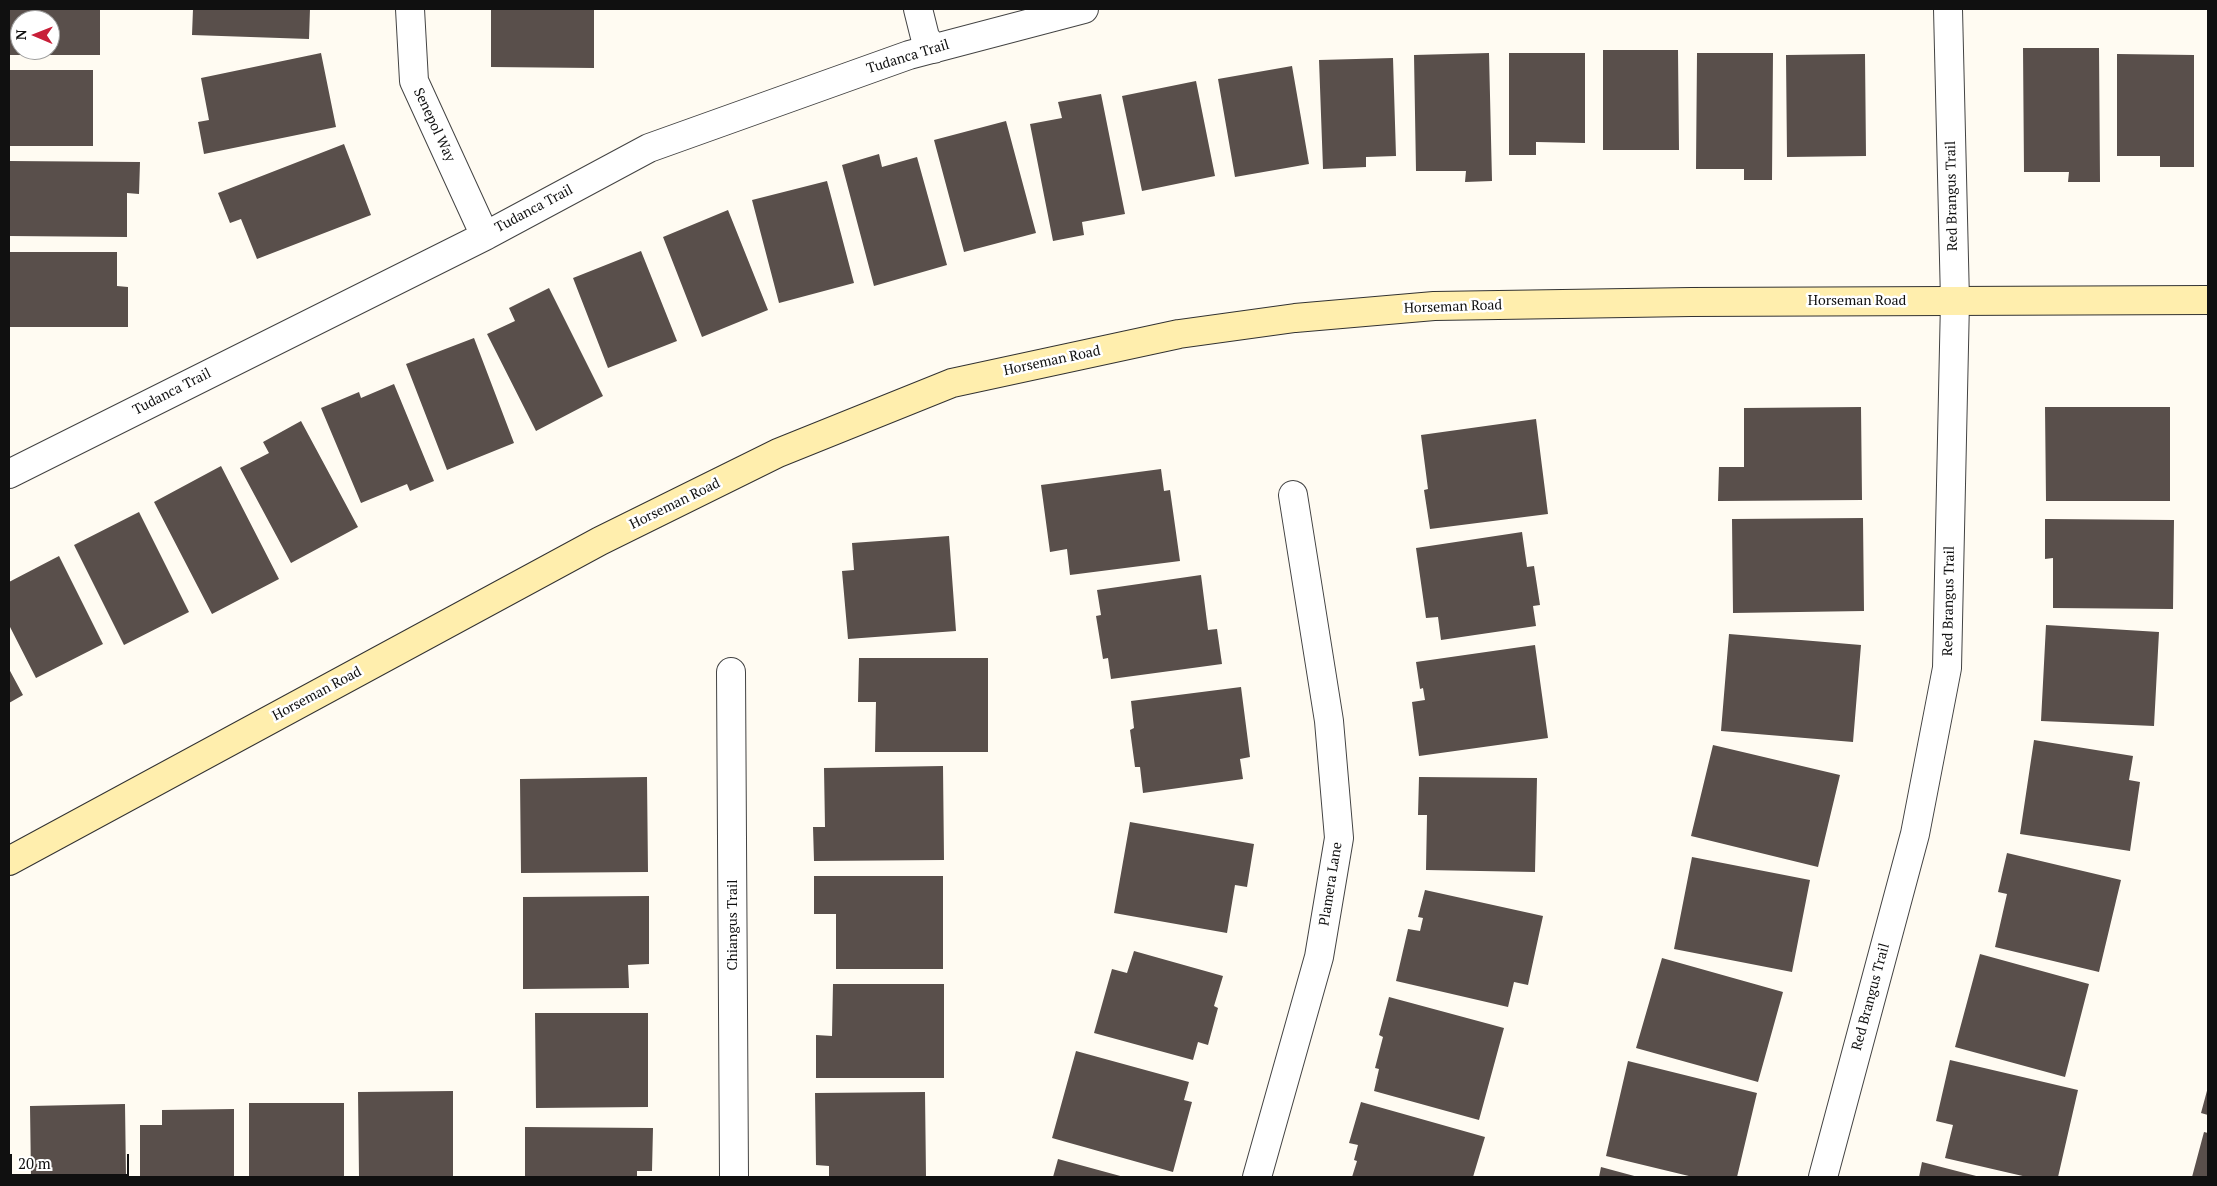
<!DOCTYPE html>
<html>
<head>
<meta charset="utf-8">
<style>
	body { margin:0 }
	#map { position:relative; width:2217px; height:1186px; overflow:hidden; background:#fffbf2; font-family:"PT Serif",serif }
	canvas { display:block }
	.frame { position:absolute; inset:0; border:10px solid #101010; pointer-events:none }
	.north { position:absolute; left:10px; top:10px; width:50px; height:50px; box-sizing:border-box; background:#fff; border:1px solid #9f9f9f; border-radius:50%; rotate:271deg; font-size:14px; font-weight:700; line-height:20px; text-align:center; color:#101010 }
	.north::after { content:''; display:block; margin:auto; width:18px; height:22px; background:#c81f38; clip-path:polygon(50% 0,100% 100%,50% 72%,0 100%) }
	.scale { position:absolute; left:10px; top:1154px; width:119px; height:22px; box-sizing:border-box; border:2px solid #101010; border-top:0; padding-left:6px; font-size:15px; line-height:18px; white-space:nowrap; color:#101010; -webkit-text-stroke:4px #fff; paint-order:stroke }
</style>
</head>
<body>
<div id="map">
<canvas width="2217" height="1186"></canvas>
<div class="frame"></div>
<div class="north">N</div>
<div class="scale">20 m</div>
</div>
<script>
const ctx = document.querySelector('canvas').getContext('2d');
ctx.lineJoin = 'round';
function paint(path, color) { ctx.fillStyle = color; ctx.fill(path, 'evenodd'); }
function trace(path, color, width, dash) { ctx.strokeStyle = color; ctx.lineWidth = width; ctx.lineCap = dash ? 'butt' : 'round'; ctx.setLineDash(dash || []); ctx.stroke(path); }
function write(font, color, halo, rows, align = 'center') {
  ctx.font = font + ' "PT Serif",serif'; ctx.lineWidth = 5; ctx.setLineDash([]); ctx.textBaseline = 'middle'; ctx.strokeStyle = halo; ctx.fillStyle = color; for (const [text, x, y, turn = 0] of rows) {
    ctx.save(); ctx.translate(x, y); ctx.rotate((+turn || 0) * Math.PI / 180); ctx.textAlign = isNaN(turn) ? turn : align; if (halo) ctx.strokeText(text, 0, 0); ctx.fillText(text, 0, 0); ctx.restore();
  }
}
paint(new Path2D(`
	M 9,9 L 100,9 L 100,55 L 9,55 ZM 20,20 L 50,20 L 50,50 L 20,50 Z
	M 193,9 L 310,9 L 309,39 L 192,35 Z
	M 491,9 L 594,9 L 594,68 L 491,67 Z
	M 2023,48 L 2099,48 L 2100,182 L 2068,182 L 2069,172 L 2024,172 Z
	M 1603,50 L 1678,50 L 1679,150 L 1603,150 Z
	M 321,53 L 336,127 L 204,154 L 198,122 L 209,120 L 201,78 Z
	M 1489,53 L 1492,181 L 1465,182 L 1466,171 L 1416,171 L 1414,55 Z
	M 1509,53 L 1585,53 L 1585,143 L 1536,142 L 1536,155 L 1509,155 Z
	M 1697,53 L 1773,53 L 1772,180 L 1744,180 L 1744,169 L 1696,169 Z
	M 1865,54 L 1866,156 L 1787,157 L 1786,55 Z
	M 2117,54 L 2194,55 L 2194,167 L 2160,167 L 2160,156 L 2117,156 Z
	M 1393,58 L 1396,156 L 1366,157 L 1366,167 L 1323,169 L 1319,60 Z
	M 1292,66 L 1309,164 L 1235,177 L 1218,79 Z
	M 9,70 L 93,70 L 93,146 L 9,146 Z
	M 1196,81 L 1215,176 L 1142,191 L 1122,96 Z
	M 1101,94 L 1125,214 L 1082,222 L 1084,235 L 1053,241 L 1030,124 L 1062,118 L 1058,102 Z
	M 1006,121 L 1036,233 L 964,252 L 934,140 Z
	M 344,144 L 371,215 L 257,259 L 241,219 L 230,223 L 218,193 Z
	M 879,154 L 882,167 L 917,157 L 947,265 L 874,286 L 842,165 Z
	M 9,161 L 140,162 L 139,194 L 127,193 L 127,237 L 9,236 Z
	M 827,181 L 854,283 L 779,303 L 752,200 Z
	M 728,210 L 768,310 L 702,337 L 663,237 Z
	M 641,251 L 677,341 L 608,368 L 573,278 Z
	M 9,252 L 117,252 L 117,286 L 128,287 L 128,327 L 9,327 Z
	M 549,288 L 603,396 L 536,431 L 487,334 L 515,321 L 509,308 Z
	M 474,338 L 514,443 L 447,470 L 406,364 Z
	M 394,384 L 434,481 L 410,491 L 407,484 L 361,503 L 321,408 L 359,392 L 361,398 Z
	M 1861,407 L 1862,500 L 1718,501 L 1719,467 L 1744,467 L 1744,408 Z
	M 2045,407 L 2170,407 L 2170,501 L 2046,501 Z
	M 1536,419 L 1548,514 L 1430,529 L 1424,490 L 1428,489 L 1421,435 Z
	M 301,421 L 358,527 L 291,563 L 240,468 L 269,453 L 263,442 Z
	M 221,466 L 279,579 L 212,614 L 154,502 Z
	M 1161,469 L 1164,491 L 1170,490 L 1180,561 L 1070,575 L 1067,549 L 1050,552 L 1041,485 Z
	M 139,512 L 189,612 L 124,645 L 74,545 Z
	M 1863,518 L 1864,611 L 1733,613 L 1732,519 Z
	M 2045,519 L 2174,520 L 2173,609 L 2053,608 L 2053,558 L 2045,559 Z
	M 1522,532 L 1527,567 L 1534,566 L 1540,605 L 1533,606 L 1536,626 L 1441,640 L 1438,617 L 1426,618 L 1416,548 Z
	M 949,536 L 956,631 L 848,639 L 842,571 L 854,570 L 852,543 Z
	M 59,556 L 103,644 L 36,678 L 9,625 L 9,582 Z
	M 1201,575 L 1208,630 L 1217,629 L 1222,664 L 1111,679 L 1108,658 L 1103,659 L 1096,616 L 1101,615 L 1097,590 Z
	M 2046,625 L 2159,632 L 2154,726 L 2041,721 Z
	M 1729,634 L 1861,645 L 1853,742 L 1721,731 Z
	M 1535,645 L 1548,738 L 1419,756 L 1412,702 L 1425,700 L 1423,688 L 1420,689 L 1416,662 Z
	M 859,658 L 988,658 L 988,752 L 875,752 L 876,702 L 858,702 Z
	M 9,669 L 23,695 L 9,703 Z
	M 1241,687 L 1250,757 L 1240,759 L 1243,779 L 1143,793 L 1140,767 L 1135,767 L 1130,730 L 1134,728 L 1131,701 Z
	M 2034,740 L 2133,756 L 2129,780 L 2140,782 L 2130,851 L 2020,834 Z
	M 1713,745 L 1840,775 L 1818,867 L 1691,836 Z
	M 943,766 L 944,860 L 814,861 L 813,827 L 825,827 L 824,768 Z
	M 647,777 L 648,872 L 521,873 L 520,779 Z
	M 1419,777 L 1537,778 L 1535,872 L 1426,870 L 1427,815 L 1418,815 Z
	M 1130,822 L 1254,844 L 1247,887 L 1235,885 L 1227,933 L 1114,913 Z
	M 2007,853 L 2121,880 L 2099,972 L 1995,947 L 2007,894 L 1998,892 Z
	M 1692,857 L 1810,880 L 1792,972 L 1674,949 Z
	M 814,876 L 943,876 L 943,969 L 836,969 L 836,914 L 814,914 Z
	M 1425,890 L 1543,916 L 1528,985 L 1514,982 L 1508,1007 L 1396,981 L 1408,929 L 1420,931 L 1423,918 L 1418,917 Z
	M 649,896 L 649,964 L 628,965 L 629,988 L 523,989 L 523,897 Z
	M 1134,951 L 1223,976 L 1214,1006 L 1218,1008 L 1208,1045 L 1198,1042 L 1193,1060 L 1094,1033 L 1112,969 L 1127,973 Z
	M 1980,954 L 2089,984 L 2065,1077 L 1955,1047 Z
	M 1662,958 L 1783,992 L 1758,1082 L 1636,1048 Z
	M 833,984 L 944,984 L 944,1078 L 816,1078 L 816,1035 L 832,1036 Z
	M 1389,997 L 1504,1028 L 1479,1120 L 1374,1091 L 1379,1069 L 1375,1068 L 1383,1037 L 1379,1035 Z
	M 535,1013 L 648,1013 L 648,1107 L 536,1108 Z
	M 1076,1051 L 1189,1082 L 1184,1100 L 1192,1102 L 1173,1172 L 1052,1138 Z
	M 1950,1060 L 2078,1090 L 2058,1177 L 2027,1177 L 1945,1158 L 1953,1125 L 1936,1121 Z
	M 1628,1061 L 1757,1093 L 1737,1177 L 1693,1177 L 1606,1156 Z
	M 2208,1087 L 2208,1115 L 2201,1113 Z
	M 453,1091 L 453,1177 L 359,1177 L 358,1092 Z
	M 925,1092 L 926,1177 L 829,1177 L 829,1166 L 816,1165 L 815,1093 Z
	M 1361,1102 L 1485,1137 L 1473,1177 L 1352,1177 L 1357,1161 L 1354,1160 L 1358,1145 L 1349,1143 Z
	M 249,1103 L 344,1103 L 344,1177 L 249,1177 Z
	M 125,1104 L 126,1177 L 31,1177 L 30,1106 Z
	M 234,1109 L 234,1177 L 140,1177 L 140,1125 L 162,1125 L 162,1110 Z
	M 525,1127 L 653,1128 L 652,1171 L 637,1171 L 637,1177 L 525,1177 Z
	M 2204,1132 L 2208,1133 L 2208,1177 L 2192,1177 Z
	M 1058,1159 L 1124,1177 L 1053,1177 Z
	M 1922,1162 L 1980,1177 L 1919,1177 Z
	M 1601,1167 L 1638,1177 L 1599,1177 Z`), '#594f4b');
const street = new Path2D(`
	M 410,9 L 414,81 L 485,236
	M 918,9 L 925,37 L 934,49
	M 9,474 L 485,236 L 649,148 L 909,55 L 1084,9
	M 731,672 L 734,1177
	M 1257,1177 L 1319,957 L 1339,838 L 1329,721 L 1293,495
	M 1823,1177 L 1915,834 L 1947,668 L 1955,301 L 1948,9`);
const secondary = new Path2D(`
	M 9,861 L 600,541 L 778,453 L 952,383 L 1179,334 L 1295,318 L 1434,306 L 1691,302 L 2208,300`);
trace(street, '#434343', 30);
trace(secondary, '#323232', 30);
trace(street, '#fff', 28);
trace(secondary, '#ffeead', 28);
write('14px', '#101010', '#fff', [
	["Tudanca Trail",908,57,-17],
	["Senepol Way",434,125,65],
	["Red Brangus Trail",1952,196,-91],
	["Tudanca Trail",534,209,-28],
	["Horseman Road",1857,301],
	["Horseman Road",1453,307,-2],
	["Horseman Road",1052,361,-12],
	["Tudanca Trail",172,392,-27],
	["Horseman Road",675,504,-26],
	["Red Brangus Trail",1949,601,-89],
	["Horseman Road",317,694,-28],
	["Plamera Lane",1331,884,-81],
	["Chiangus Trail",733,925,-90],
	["Red Brangus Trail",1871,997,-75]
]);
</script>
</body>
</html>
